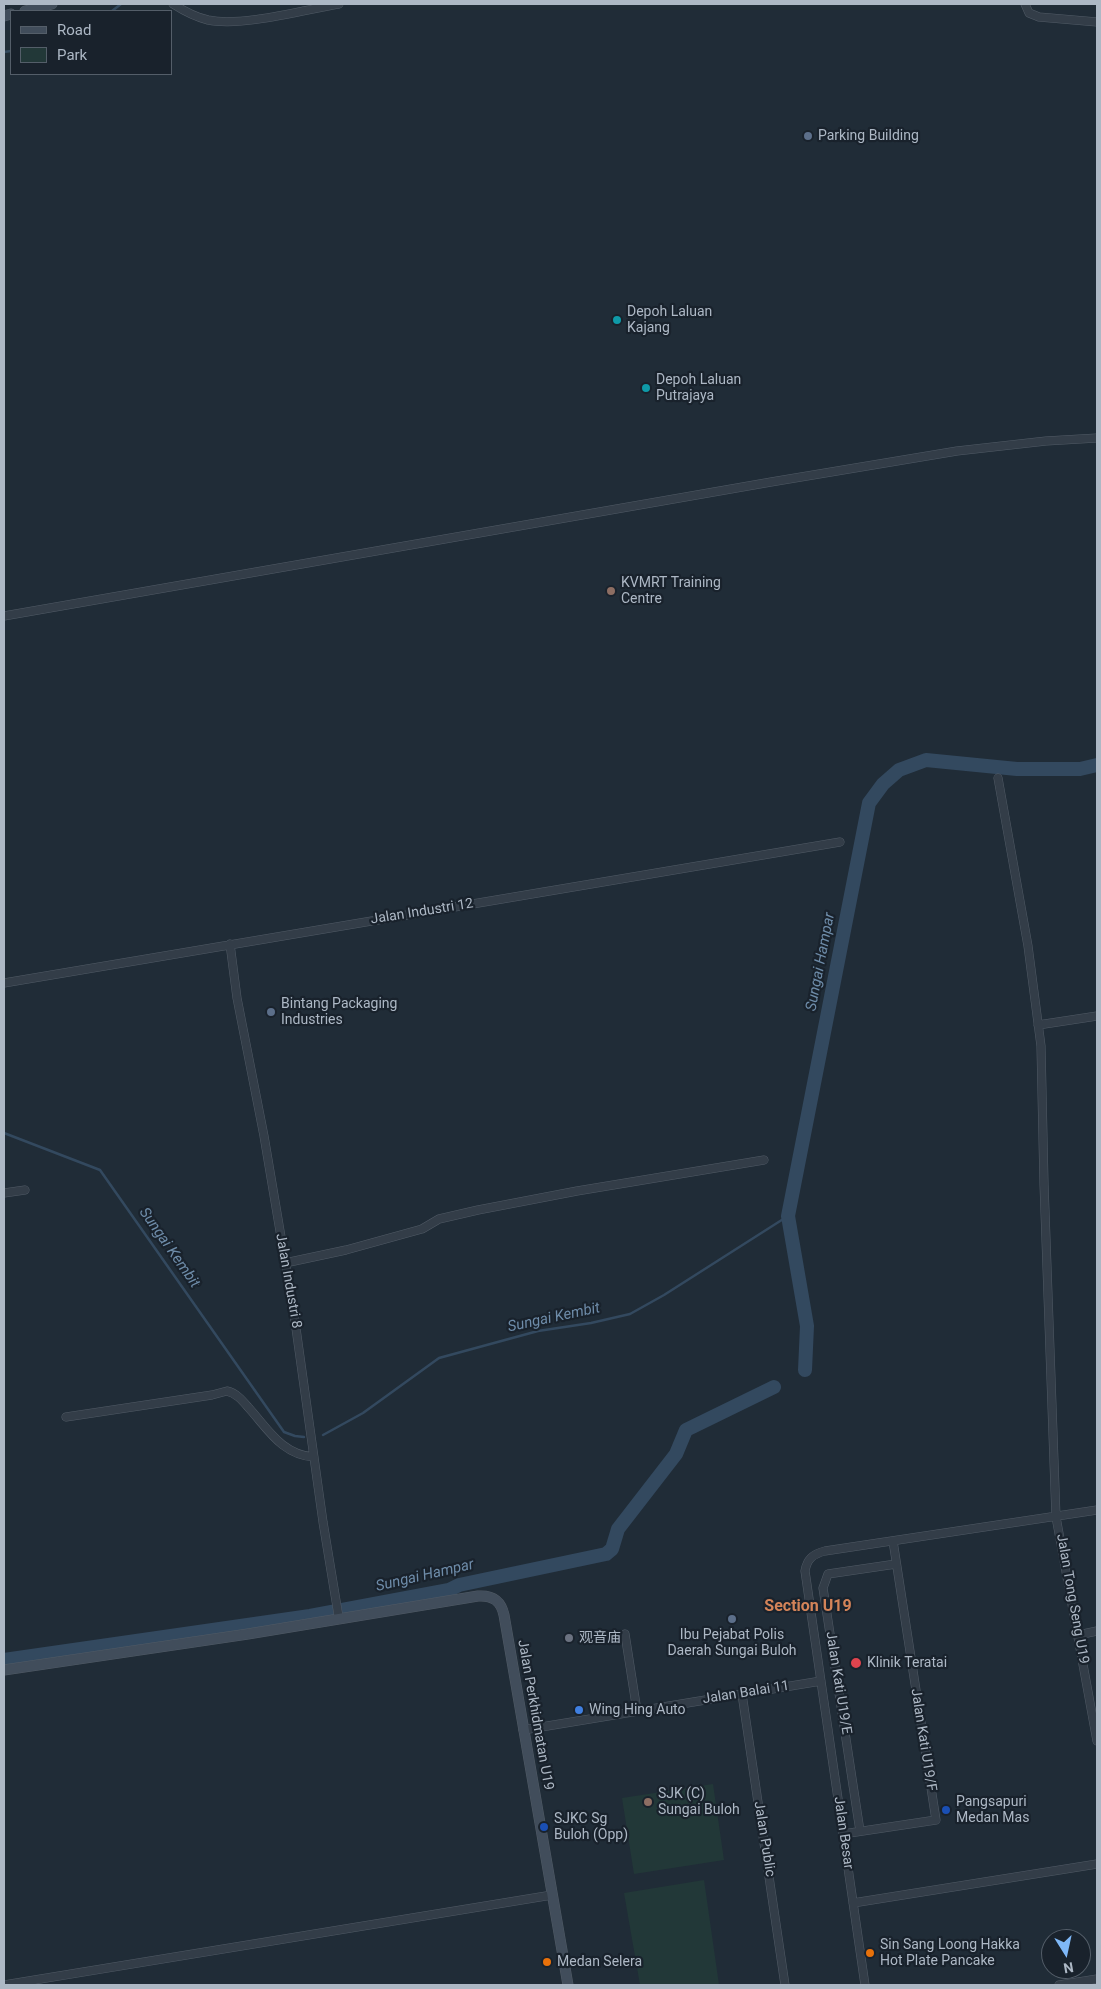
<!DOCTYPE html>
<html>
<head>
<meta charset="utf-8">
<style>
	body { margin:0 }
	#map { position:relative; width:1101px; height:1989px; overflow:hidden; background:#202c37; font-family:Roboto,sans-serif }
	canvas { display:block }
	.frame { position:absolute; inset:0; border:5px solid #adb8c5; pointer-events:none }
	.legend { position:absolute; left:10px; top:10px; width:162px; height:65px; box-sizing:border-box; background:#19222c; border:1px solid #545e69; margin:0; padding:6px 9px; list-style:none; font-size:15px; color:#adb8c5 }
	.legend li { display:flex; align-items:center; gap:10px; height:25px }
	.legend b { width:25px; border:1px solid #545e69 }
	.north { position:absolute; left:1041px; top:1929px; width:50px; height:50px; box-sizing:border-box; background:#19222c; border:1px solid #545e69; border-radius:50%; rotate:170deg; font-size:14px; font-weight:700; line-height:20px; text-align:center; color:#adb8c5 }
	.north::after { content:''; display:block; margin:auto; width:18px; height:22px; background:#7fb8f8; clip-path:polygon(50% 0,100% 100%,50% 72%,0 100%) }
</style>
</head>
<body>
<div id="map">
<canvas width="1101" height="1989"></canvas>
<div class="frame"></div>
<ul class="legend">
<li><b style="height:6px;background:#414d5b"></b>Road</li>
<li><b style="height:14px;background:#223838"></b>Park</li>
</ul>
<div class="north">N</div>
</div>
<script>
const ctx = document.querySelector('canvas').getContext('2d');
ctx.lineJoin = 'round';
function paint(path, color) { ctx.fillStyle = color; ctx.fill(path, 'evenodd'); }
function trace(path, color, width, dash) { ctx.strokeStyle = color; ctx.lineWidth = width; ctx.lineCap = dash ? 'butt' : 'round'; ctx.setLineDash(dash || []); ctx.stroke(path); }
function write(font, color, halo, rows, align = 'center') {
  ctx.font = font + ' Roboto,"Noto Sans SC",sans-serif'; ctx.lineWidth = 4.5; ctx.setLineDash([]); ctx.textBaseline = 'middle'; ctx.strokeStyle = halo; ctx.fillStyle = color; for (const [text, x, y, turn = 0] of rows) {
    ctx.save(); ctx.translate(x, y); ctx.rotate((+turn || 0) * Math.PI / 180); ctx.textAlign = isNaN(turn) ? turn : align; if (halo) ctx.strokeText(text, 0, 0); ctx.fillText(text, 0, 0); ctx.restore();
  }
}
paint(new Path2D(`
	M 713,1784 L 724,1860 L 634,1874 L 622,1798 Z
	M 704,1880 L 719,1985 L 640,1985 L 624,1893 Z`), '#223838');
trace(new Path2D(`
	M 112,11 L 121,4
	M 4,52 L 11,51
	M 4,1133 L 100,1170 L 284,1432 L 295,1436 L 304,1437
	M 323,1435 L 363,1413 L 439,1358 L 538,1331 L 591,1323 L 630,1314 L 664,1295 L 788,1216`), '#33495f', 2.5);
trace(new Path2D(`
	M 805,1370 L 807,1326 L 788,1216 L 869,803 L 883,784 L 899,770 L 926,760 L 1017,769 L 1080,769 L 1097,765
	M 4,1660 L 310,1616 L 449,1590 L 459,1585 L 606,1554 L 612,1549 L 618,1529 L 676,1454 L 686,1430 L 774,1387`), '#33495f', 14);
const street = new Path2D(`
	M 173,4 C 184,11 195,17 208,20 C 242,27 304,10 339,4
	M 1025,4 L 1029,13 L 1039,17 L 1097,22
	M 4,616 L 771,482 L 957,451 L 1046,441 L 1097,438
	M 998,778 L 1028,946 L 1041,1046 L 1044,1184 L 1056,1517 L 1097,1741
	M 230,944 L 237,998 L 264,1136 L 294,1314 L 323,1522 L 339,1619
	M 4,983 L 840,842
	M 1038,1025 L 1097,1016
	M 4,1193 L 25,1190
	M 285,1263 L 346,1250 L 422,1229 L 439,1219 L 478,1210 L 577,1191 L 764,1160
	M 66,1417 L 212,1395 L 227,1391 C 236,1393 242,1400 248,1407 C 268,1429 282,1455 314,1457
	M 625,1634 L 637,1711
	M 1078,1635 L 1097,1631
	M 742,1694 L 785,1985
	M 523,1730 L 821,1681
	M 860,1831 L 823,1588 L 828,1574 L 896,1564
	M 843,1834 L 936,1820 L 893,1541
	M 853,1903 L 1097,1864
	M 4,1985 L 552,1895
	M 865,1985 L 805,1571 C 807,1559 813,1554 825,1551 L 1097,1510
	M 1059,1985 L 1097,1979`);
const secondary = new Path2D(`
	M 25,11 L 52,4
	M 4,16 L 11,14
	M 4,1670 L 248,1634 L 478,1596 C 493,1595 501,1601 504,1615 L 568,1985`);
trace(street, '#515b66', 9);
trace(secondary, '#515b66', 11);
trace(street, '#333d48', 8);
trace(secondary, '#414d5b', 10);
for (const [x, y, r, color] of [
	[808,136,5,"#5c6f8a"],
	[617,320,5,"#0f9aa8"],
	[646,388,5,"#0f9aa8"],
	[611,591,5,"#8d6e63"],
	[271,1012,5,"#5c6f8a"],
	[732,1619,5,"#5c6f8a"],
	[569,1638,5,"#6b7280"],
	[856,1663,6,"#e0444e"],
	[579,1710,5,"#3f7fe0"],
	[648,1802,5,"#8d6e63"],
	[946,1810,5,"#1a4fb4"],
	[544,1827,5,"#1a4fb4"],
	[870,1953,5,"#e8710a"],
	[547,1962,5,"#e8710a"]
]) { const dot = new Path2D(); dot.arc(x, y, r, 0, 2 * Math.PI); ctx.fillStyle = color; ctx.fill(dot); trace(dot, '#19222c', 2); }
write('14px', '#adb8c5', '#19222c', [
	["Parking Building",818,136],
	["Depoh Laluan",627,312],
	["Kajang",627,328],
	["Depoh Laluan",656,380],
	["Putrajaya",656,396],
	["KVMRT Training",621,583],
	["Centre",621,599],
	["Bintang Packaging",281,1004],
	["Industries",281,1020],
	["Ibu Pejabat Polis",732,1635,"center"],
	["Daerah Sungai Buloh",732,1651,"center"],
	["观音庙",579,1638],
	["Klinik Teratai",867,1663],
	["Wing Hing Auto",589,1710],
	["SJK (C)",658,1794],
	["Sungai Buloh",658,1810],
	["Pangsapuri",956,1802],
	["Medan Mas",956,1818],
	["SJKC Sg",554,1819],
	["Buloh (Opp)",554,1835],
	["Sin Sang Loong Hakka",880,1945],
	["Hot Plate Pancake",880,1961],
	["Medan Selera",557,1962]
], 'left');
write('14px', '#adb8c5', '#19222c', [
	["Jalan Industri 12",422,912,-9],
	["Jalan Industri 8",288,1281,80],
	["Jalan Tong Seng U19",1072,1599,80],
	["Jalan Kati U19/E",838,1683,81],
	["Jalan Balai 11",746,1693,-9],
	["Jalan Perkhidmatan U19",535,1715,80],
	["Jalan Kati U19/F",923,1740,81],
	["Jalan Besar",843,1833,82],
	["Jalan Public",764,1839,81]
]);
write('italic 15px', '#6e8ca9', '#19222c', [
	["Sungai Hampar",821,962,-79],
	["Sungai Kembit",169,1248,55],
	["Sungai Kembit",554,1318,-12],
	["Sungai Hampar",425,1576,-13]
]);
write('bold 16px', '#d48459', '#19222c', [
	["Section U19",808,1607]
]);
</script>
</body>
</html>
